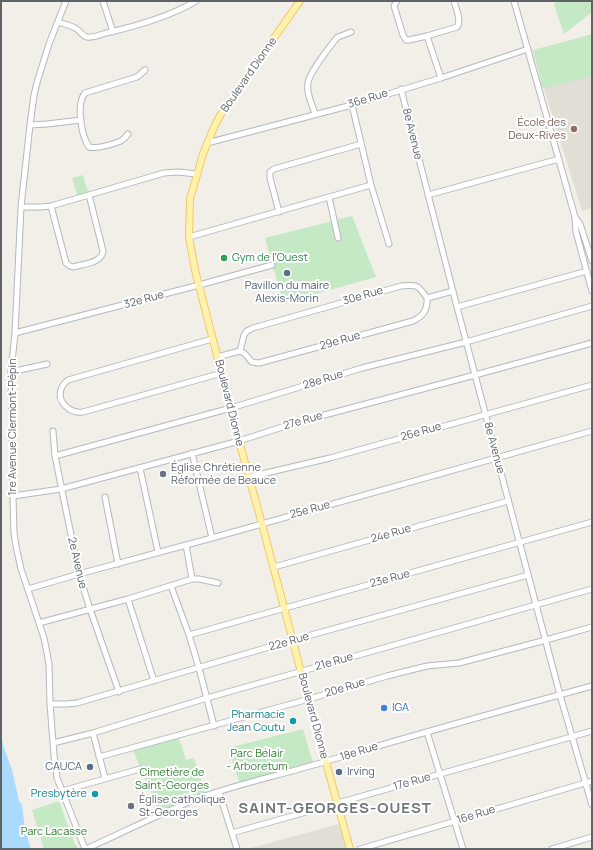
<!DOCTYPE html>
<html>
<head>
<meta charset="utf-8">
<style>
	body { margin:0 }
	#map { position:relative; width:593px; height:850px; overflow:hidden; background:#f1efe8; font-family:Manrope,sans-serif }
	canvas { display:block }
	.frame { position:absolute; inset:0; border:2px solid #5f6368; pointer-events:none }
</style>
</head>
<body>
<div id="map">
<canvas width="593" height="850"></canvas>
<div class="frame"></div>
</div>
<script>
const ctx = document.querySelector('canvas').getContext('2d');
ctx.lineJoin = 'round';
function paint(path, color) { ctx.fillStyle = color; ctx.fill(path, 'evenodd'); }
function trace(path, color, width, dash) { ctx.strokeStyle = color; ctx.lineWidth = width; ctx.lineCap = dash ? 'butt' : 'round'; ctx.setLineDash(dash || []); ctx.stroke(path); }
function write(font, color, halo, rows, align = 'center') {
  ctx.font = font + ' Manrope,sans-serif'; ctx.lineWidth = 4; ctx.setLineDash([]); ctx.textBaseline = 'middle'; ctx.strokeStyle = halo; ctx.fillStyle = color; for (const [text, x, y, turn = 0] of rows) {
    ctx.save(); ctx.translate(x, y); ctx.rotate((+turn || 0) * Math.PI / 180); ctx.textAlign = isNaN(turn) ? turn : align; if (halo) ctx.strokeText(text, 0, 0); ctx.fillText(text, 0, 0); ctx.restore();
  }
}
paint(new Path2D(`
	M 592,36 L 592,208 L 582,211 L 532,50 Z
	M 343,823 L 351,849 L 247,849 Z`), '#e1ded6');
paint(new Path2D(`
	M 558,1 L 592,1 L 592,12 L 564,34 L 554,4 Z
	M 592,34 L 592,76 L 544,88 L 542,87 L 534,50 Z
	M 83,175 L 89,195 L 78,198 L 72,178 Z
	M 352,216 L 376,277 L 283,303 L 265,238 Z
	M 303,729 L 313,763 L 240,784 L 228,748 Z
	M 179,738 L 186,760 L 194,758 L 205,793 L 159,812 L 133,750 Z
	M 59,801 L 74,842 L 78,849 L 44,849 L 32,810 Z`), '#c5e8c5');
paint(new Path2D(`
	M 1,732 L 3,745 L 12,770 L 19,801 L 22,805 L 25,829 L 31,849 L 1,849 Z`), '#aadaff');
const minor = new Path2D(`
	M 66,1 L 49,44 L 38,79 L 34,95 L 30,125 L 21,207 L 15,333 L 11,372 L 13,496 L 14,533 L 16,546 L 21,569 L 44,638 L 47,653 L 49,664 L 50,704 L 54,755 L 57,778 L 85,849
	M 103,1 L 113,32
	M 397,1 L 394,6 L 403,35 L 406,40 L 409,40 L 427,36
	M 514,1 L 575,217 L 576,232 L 592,291
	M 58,22 C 63,24 70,25 75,28 C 80,30 82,36 87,37 C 93,38 100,35 106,33 C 137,26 169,17 196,1
	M 441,78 L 427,36 L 457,27 C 462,21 456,9 454,1
	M 401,89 L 457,307 L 560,695 L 592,805
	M 352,105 L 371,185 L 389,244
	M 315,114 C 312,104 306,93 308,83 C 309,73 328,49 335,40 L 338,37 L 351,32
	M 30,125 L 47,124 L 81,120
	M 128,134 C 126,137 124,139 121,141 C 113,144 97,149 89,147 C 81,135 76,104 85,93 L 137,77 L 145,70
	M 207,143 L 352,105 L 441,78 L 528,49
	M 428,195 L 559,159
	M 329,197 L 338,238
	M 51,206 L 66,263 L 70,266 L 73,267 C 83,264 102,263 103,251 L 89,195
	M 21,207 L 41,207 L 51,206 L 164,173 L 178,172 L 196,174
	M 279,212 L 270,178 L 270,172 L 274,169 L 361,144
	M 575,217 L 580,224 L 592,261
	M 189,237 L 371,185
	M 457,307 L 587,271
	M 15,333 L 199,285 L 272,265
	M 212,339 L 68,380 C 66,382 63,384 62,387 C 55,401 70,414 83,412 L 222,373
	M 240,351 L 244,335 L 247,331 L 253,328 L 401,286 C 418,285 417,284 427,298
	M 217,357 L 240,351 C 248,354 247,358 252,362 C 253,362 258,363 259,363 L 413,321 C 423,316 428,310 427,298 L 453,291
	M 11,372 L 47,364
	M 53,431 L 55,456 L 79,574 L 90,609 L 119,692
	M 192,453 L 212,538
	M 55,456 L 231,408 L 362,368 L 466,342 L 592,306
	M 140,468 L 158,552
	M 249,477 L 330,458 L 592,385
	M 13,496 L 61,489 L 239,441 L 298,422 L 475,375 L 592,343
	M 105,497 L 118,564
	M 186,545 L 192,579
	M 274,567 L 508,501
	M 171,586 L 189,635 L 199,668 L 214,726
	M 28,589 L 79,574 L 212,538 L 592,431
	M 128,599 L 154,681
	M 39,623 L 128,599 L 192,579 L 199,579 L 218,583
	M 189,635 L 592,522
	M 50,704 L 66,704 L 77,703 L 293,640 L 528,575
	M 427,732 L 463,849
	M 93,733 L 105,778
	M 53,743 L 93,733 L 207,698 L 592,589
	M 99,757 L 309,699 L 387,676 L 427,666 L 459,663 L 546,640 L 592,627
	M 62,791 L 140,769
	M 219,792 L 237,849
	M 232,833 L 592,731
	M 86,849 C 124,832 161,813 199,798 C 241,783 285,774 327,761 C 415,735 503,710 592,686
	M 360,849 L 592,781
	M 552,849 L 592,837`);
const major = new Path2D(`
	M 300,1 L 248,75 L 221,114 L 215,125 L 203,154 L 190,199 L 189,237 L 195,270 L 239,441 L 262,524 L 301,672 L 350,849`);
trace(minor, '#b5b8bc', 7);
trace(major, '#f2c960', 8);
trace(minor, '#fff', 5);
trace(major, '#fff2af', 6);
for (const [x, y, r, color] of [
	[574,129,4,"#8d6e63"],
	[224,258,4,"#2e9e5b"],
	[287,273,4,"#5c6f8a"],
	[163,474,4,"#6b7280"],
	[384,708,4,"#3f7fe0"],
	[293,721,4,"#0f9aa8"],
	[90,767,4,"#5c6f8a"],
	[339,772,4,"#5c6f8a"],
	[95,794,4,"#0f9aa8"],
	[131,806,4,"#6b7280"]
]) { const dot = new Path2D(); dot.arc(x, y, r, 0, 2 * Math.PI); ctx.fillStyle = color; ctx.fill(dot); trace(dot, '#fff', 1.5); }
write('11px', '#5f6368', '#fff', [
	["Boulevard Dionne",249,75,-55],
	["36e Rue",368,99,-17],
	["8e Avenue",412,134,76],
	["30e Rue",363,296,-16],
	["32e Rue",144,300,-15],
	["29e Rue",340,341,-16],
	["28e Rue",323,380,-17],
	["Boulevard Dionne",229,403,76],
	["27e Rue",303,421,-16],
	["1re Avenue Clermont-Pépin",13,427,-90],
	["26e Rue",421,432,-16],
	["8e Avenue",494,448,75],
	["25e Rue",310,510,-15],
	["24e Rue",391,534,-16],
	["2e Avenue",77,563,77],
	["23e Rue",390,579,-15],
	["22e Rue",289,642,-16],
	["21e Rue",334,662,-16],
	["20e Rue",345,688,-17],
	["Boulevard Dionne",313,716,75],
	["18e Rue",359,752,-17],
	["17e Rue",412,782,-16],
	["16e Rue",476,815,-17]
]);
write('11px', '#785e54', '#fff', [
	["École des",566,123],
	["Deux-Rives",566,136]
], 'right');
write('11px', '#27864d', '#fff', [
	["Gym de l'Ouest",232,258]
], 'left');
write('11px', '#4e5e75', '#fff', [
	["Pavillon du maire",287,286],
	["Alexis-Morin",287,299],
	["CAUCA",82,767,"right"],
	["Irving",347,772,"left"]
]);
write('11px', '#5b616d', '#fff', [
	["Église Chrétienne",171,468],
	["Réformée de Beauce",171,481],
	["Église catholique",139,800],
	["St-Georges",139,813]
], 'left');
write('11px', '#366cbe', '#fff', [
	["IGA",392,708]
], 'left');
write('11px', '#0d838f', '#fff', [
	["Pharmacie",285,715],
	["Jean Coutu",285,728],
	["Presbytère",87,794]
], 'right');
write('11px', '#348238', '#fff', [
	["Parc Bélair",257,754],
	["- Arboretum",257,767],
	["Cimetière de",172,773],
	["Saint-Georges",172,786],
	["Parc Lacasse",54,832]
]);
ctx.letterSpacing = '1px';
write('bold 15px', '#70757a', '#fff', [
	["SAINT-GEORGES-OUEST",335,809]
]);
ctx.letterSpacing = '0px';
</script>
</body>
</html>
